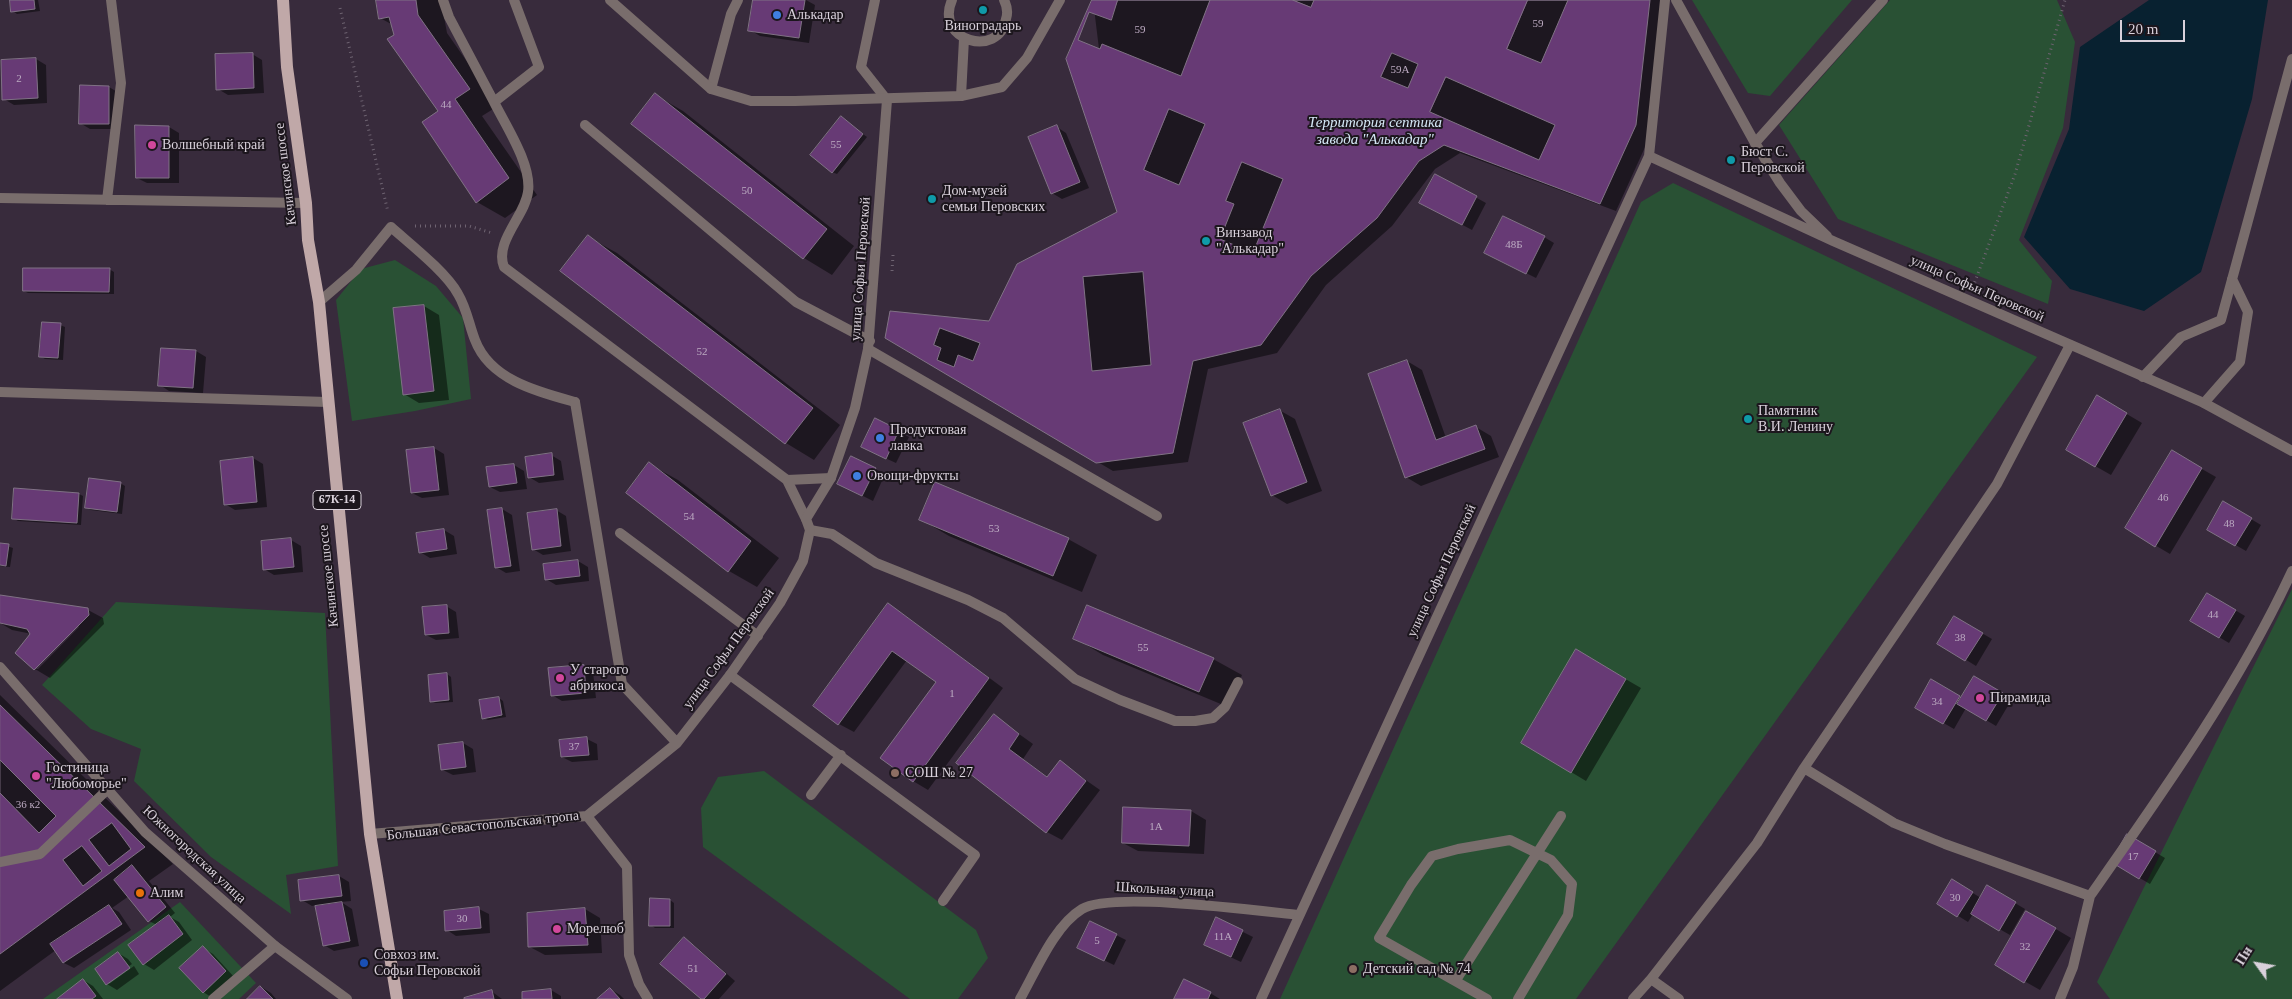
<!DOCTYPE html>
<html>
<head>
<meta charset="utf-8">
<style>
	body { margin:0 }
	#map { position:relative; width:2292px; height:999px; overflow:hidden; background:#382b3c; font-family:"Times New Roman",serif }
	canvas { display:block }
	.north { position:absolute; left:2232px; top:939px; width:50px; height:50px; -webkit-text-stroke:4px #1c161d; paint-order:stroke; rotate:302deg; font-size:14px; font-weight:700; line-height:20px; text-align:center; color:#d9d1db }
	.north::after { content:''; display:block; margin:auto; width:18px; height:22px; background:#d9d1db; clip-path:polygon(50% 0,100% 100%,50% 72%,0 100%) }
	.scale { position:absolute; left:2120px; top:20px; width:65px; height:22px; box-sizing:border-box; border:2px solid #d9d1db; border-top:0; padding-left:6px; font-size:15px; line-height:18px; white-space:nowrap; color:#d9d1db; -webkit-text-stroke:4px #1c161d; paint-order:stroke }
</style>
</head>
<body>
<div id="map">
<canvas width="2292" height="999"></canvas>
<div class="north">Пн</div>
<div class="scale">20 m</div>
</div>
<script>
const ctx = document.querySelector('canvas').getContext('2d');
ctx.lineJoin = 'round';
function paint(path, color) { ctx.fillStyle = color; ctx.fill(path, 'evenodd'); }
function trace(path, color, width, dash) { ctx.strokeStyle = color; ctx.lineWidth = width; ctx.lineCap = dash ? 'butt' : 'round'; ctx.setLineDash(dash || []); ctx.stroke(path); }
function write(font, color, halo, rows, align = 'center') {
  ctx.font = font + ' "Times New Roman",serif'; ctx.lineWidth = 4; ctx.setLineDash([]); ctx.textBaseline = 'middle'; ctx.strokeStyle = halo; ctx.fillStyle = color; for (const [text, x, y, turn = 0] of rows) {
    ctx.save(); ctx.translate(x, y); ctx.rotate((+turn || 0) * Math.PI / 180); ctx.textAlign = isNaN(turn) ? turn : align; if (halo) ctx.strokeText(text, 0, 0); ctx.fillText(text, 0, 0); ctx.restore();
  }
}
paint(new Path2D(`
	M 1692,0 L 1852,0 L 1770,96 L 1748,93 Z
	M 1890,0 L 2057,0 L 2075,42 L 2063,128 L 2019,240 L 2052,281 L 2048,304 L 1838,219 L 1779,125 Z
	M 1673,183 L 2037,357 L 1576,999 L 1280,999 L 1641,202 Z
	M 395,260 L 436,286 L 463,318 L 471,399 L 415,411 L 352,421 L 336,300 L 361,269 Z
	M 2292,589 L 2292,999 L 2110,999 L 2097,982 Z
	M 116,602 L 325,613 L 338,866 L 286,875 L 291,914 L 211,857 L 134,781 L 141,749 L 91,729 L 42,685 Z
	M 764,771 L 976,930 L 988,958 L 958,999 L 910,999 L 703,847 L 701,808 L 718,777 Z
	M 180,902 L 256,983 L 239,999 L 43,999 Z`), '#295134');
paint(new Path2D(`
	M 2149,0 L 2268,0 L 2252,99 L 2201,272 L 2144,311 L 2070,289 L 2024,237 L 2069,129 L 2080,47 Z`), '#082130');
paint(new Path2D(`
	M 11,0 L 38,0 L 40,11 L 17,14 L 13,11 Z
	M 378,0 L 441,0 L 447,33 L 498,106 L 482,116 L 537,195 L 505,218 L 477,202 L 439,111 L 395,35 L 393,25 L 380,18 Z
	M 754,0 L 806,0 L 815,5 L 809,43 L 760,36 L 750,30 Z
	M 1093,0 L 1666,0 L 1651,134 L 1616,211 L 1460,153 L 1435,169 L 1392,226 L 1326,285 L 1277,353 L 1208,369 L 1188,462 L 1113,471 L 887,337 L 990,322 L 1119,212 Z
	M 252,54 L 262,60 L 264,93 L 228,95 L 218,89 Z
	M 36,59 L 46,65 L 47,103 L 14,105 L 4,99 Z
	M 81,86 L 109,87 L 119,93 L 118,129 L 90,129 L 80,123 Z
	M 655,95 L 683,111 L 854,246 L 832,275 L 804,258 L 633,124 Z
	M 845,121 L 867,137 L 837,174 L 832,172 Z
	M 169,127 L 179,133 L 179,183 L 147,183 L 137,178 Z
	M 1057,127 L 1066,133 L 1089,188 L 1062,199 L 1052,193 L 1030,138 Z
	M 1435,175 L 1486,203 L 1472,230 L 1431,208 Z
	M 588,237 L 617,253 L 840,425 L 814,460 L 786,443 L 562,271 Z
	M 1544,237 L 1554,243 L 1536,278 L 1496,258 Z
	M 109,269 L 114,272 L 114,294 L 28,293 L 24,291 Z
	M 424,306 L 439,315 L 449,400 L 419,403 L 404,394 Z
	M 60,325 L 65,327 L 63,360 L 45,359 L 40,356 Z
	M 196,351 L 206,357 L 203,393 L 169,391 L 160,385 Z
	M 1407,361 L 1422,370 L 1446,438 L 1476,427 L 1491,436 L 1499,457 L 1421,486 L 1406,477 Z
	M 2098,397 L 2142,423 L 2111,475 L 2067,450 Z
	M 1279,410 L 1295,419 L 1322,491 L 1287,504 L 1272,495 Z
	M 875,420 L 909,437 L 896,463 L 872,452 Z
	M 434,448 L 444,454 L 449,495 L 422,498 L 412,493 Z
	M 2172,452 L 2216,477 L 2170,554 L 2126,528 Z
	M 551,455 L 561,461 L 564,480 L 539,483 L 529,477 Z
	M 253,458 L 263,464 L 267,507 L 235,510 L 225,504 Z
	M 649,464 L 678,480 L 779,558 L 757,587 L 729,571 L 627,493 Z
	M 514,465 L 524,471 L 527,489 L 500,492 L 490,487 Z
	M 875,469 L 885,474 L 873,501 L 849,489 Z
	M 120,483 L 125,486 L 122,514 L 91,510 L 87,508 Z
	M 79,494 L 83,496 L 81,525 L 18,521 L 13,518 Z
	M 2224,503 L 2261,525 L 2246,551 L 2208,529 Z
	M 502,509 L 512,515 L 520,571 L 506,573 L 496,567 L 488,511 Z
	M 556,510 L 566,516 L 571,551 L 543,555 L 533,549 Z
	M 920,519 L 1068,539 L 1097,555 L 1082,592 L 949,536 Z
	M 444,530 L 454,536 L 457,554 L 430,558 L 420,552 Z
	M 291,540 L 301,546 L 303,572 L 274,575 L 264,569 Z
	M 0,544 L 13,548 L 10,567 L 0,566 Z
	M 578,561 L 588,567 L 589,581 L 556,585 L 546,579 Z
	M 2208,594 L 2245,616 L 2229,643 L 2192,621 Z
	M 0,602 L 88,610 L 103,618 L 104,624 L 50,678 L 35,669 L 38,669 L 79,627 L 77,625 L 32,634 L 12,630 L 0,623 Z
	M 888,605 L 903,614 L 1003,688 L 928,790 L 913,781 L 937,682 L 907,660 L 854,732 L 839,724 Z
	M 446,606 L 456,612 L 459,638 L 436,640 L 426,635 Z
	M 1954,617 L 1992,639 L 1976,666 L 1939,643 Z
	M 1075,638 L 1213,659 L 1242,675 L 1228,707 L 1103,655 Z
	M 1577,651 L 1641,688 L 1586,781 L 1523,743 Z
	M 584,666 L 593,672 L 596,698 L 562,701 L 552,695 Z
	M 447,674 L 451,677 L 453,702 L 436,703 L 431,701 Z
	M 1975,677 L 2012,699 L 1996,726 L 1966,708 L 1954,729 L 1916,707 L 1932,681 L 1962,699 Z
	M 0,695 L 173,864 L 149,881 L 175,913 L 170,917 L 179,922 L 192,940 L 154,970 L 144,964 L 157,925 L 149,921 L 129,896 L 112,908 L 119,912 L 131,930 L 74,968 L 64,963 L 56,950 L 0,991 Z
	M 499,698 L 503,701 L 506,717 L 488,720 L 483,718 Z
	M 994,716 L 1033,744 L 1023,759 L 1048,777 L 1060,762 L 1100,790 L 1062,840 L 1047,832 L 958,763 Z
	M 587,739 L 597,744 L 598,760 L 572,762 L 562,757 Z
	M 463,743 L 473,749 L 476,772 L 453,775 L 443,770 Z
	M 1191,811 L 1206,820 L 1204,854 L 1138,851 L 1123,843 Z
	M 2128,836 L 2165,858 L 2150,884 L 2112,862 Z
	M 339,876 L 349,882 L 351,901 L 341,902 L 352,909 L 359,946 L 334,951 L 324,945 L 316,905 L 312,906 L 302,900 Z
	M 1953,881 L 1981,898 L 1988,887 L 2025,909 L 2010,935 L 1973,914 L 1968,922 L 1939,904 Z
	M 670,900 L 674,903 L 674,928 L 655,928 L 651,925 Z
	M 479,909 L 489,914 L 490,933 L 456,936 L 447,930 Z
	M 585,909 L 600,918 L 602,953 L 545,955 L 530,947 Z
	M 2027,912 L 2071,938 L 2040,990 L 1996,965 Z
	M 1217,919 L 1253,937 L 1241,962 L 1215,950 Z
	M 1116,935 L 1126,940 L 1114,965 L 1089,953 Z
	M 684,939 L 694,945 L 735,981 L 719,999 L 703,999 Z
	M 203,948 L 213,954 L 235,978 L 213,998 L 203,992 Z
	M 118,953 L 128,959 L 132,964 L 109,981 L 109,984 L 134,966 L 139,974 L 117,990 L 107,984 Z
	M 83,980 L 93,986 L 103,999 L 59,999 Z
	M 261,987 L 271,993 L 276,999 L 248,999 Z
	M 610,989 L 620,995 L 624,999 L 599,999 Z
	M 551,990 L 561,996 L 561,999 L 524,999 Z
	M 491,991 L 502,999 L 465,999 Z
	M 1210,993 L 1220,999 L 1176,999 Z`), '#0007');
const building = new Path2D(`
	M 10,0 L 34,0 L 35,9 L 11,12 Z
	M 376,0 L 416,0 L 418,15 L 470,89 L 455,99 L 509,178 L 476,203 L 422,122 L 438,111 L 387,39 L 394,35 L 389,17 L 379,19 Z
	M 753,0 L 805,0 L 799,38 L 748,31 Z
	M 1092,0 L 1650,0 L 1636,125 L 1600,204 L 1444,145 L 1419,161 L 1377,218 L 1311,276 L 1261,345 L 1193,361 L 1173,453 L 1096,463 L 885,338 L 890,311 L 989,321 L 1017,264 L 1117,212 L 1066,59 Z
	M 1118,0 L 1210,0 L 1181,76 L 1102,44 L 1100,49 L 1078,40 L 1089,12 L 1111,20 Z
	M 1293,0 L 1314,0 L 1311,7 Z
	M 1528,0 L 1568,0 L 1541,63 L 1507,49 Z
	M 253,53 L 254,88 L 216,90 L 215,54 Z
	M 1392,53 L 1418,64 L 1408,88 L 1381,77 Z
	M 36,58 L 38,98 L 2,100 L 1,60 Z
	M 1446,77 L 1555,125 L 1539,160 L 1430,112 Z
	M 80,85 L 109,86 L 109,124 L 79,124 Z
	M 655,93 L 827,229 L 803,259 L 631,124 Z
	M 1169,109 L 1205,124 L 1179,185 L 1144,170 Z
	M 841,116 L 863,134 L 832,173 L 810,155 Z
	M 135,125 L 169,126 L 169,178 L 136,178 Z
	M 1057,125 L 1080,182 L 1051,194 L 1028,137 Z
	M 1242,162 L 1283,179 L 1253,253 L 1220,239 L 1234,204 L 1226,201 Z
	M 1435,174 L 1477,196 L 1462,225 L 1419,203 Z
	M 1503,216 L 1545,236 L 1526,274 L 1484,253 Z
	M 588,235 L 813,408 L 785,444 L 560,271 Z
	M 23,268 L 110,268 L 109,292 L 23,291 Z
	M 1143,272 L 1151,365 L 1092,371 L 1083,277 Z
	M 424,305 L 434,391 L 403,395 L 393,308 Z
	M 42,322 L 61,323 L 58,358 L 39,357 Z
	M 940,328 L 980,343 L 973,361 L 958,355 L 954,367 L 937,360 L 941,348 L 934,345 Z
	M 161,348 L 196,350 L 193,388 L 158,386 Z
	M 1407,360 L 1436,440 L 1476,425 L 1485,449 L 1405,478 L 1368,374 Z
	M 2097,395 L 2127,413 L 2095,467 L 2066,450 Z
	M 1280,409 L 1307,482 L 1271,496 L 1243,423 Z
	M 875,418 L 899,430 L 886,459 L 861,447 Z
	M 434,447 L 439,490 L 411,493 L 406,450 Z
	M 2172,450 L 2202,468 L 2155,547 L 2125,528 Z
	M 552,453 L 554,475 L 528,478 L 525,457 Z
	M 851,456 L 876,468 L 862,496 L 837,484 Z
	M 253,457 L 257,502 L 224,505 L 220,461 Z
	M 649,462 L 751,541 L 728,572 L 626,493 Z
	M 514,464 L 517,483 L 489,487 L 486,467 Z
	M 89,478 L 121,482 L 117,512 L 85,508 Z
	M 935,482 L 1069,538 L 1053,576 L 919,520 Z
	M 14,488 L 79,493 L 77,523 L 12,519 Z
	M 2223,501 L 2252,518 L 2235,546 L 2207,530 Z
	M 502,508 L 511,566 L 495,568 L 487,510 Z
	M 557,509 L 561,546 L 532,550 L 527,513 Z
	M 444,529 L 447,549 L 419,553 L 416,533 Z
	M 291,538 L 294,567 L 263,570 L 261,541 Z
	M 0,543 L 9,544 L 6,566 L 0,565 Z
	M 578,560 L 580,576 L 545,580 L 543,564 Z
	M 2207,593 L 2236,610 L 2219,638 L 2190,621 Z
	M 0,595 L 88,608 L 89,615 L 34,670 L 15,653 L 30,634 L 27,629 L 0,623 Z
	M 888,603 L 989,678 L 913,782 L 880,758 L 936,682 L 892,651 L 838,725 L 813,706 Z
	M 447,605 L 449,633 L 425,635 L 422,607 Z
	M 1087,605 L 1214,658 L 1199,692 L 1073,639 Z
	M 1954,616 L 1983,633 L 1965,661 L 1937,644 Z
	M 1576,649 L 1626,679 L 1571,773 L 1521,743 Z
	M 584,665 L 586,693 L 551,696 L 548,668 Z
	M 447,673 L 449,700 L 430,702 L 428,675 Z
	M 1974,676 L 2003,693 L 1986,721 L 1957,704 Z
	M 1931,679 L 1960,696 L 1943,724 L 1915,708 Z
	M 499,697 L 502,715 L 482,719 L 479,700 Z
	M 0,705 L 145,847 L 0,954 Z
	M 994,714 L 1019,734 L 1009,749 L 1047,777 L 1060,760 L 1086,781 L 1046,833 L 956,763 Z
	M 587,737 L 589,755 L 561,757 L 559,740 Z
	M 463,742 L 466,767 L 441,770 L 438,745 Z
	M 0,760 L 56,816 L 39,833 L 0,793 Z
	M 1123,807 L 1191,810 L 1189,846 L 1122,843 Z
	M 112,823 L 131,849 L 109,866 L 89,840 Z
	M 2127,834 L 2156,851 L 2139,879 L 2111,862 Z
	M 82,846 L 102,871 L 83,886 L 63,860 Z
	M 132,865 L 166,907 L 148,922 L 114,880 Z
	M 339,875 L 342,896 L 300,901 L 298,880 Z
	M 1952,879 L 1973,892 L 1957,917 L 1937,904 Z
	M 1987,885 L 2016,902 L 1999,931 L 1971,914 Z
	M 650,898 L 670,899 L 670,926 L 649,926 Z
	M 342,902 L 350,941 L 323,946 L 315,906 Z
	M 109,905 L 122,924 L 63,963 L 50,944 Z
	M 479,907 L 481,928 L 445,931 L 444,911 Z
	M 585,908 L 588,945 L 528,947 L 527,913 Z
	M 2026,911 L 2056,928 L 2024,983 L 1995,965 Z
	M 169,915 L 183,934 L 143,965 L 128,945 Z
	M 1216,917 L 1243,930 L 1231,957 L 1204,945 Z
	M 1090,921 L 1117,934 L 1104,961 L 1077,948 Z
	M 684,937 L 726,974 L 704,999 L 701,999 L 660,964 Z
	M 203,946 L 226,971 L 203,993 L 179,968 Z
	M 118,952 L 130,968 L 106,985 L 95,969 Z
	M 83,979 L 96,996 L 92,999 L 57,999 Z
	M 1184,979 L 1211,992 L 1208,999 L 1174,999 Z
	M 260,986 L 273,999 L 247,999 Z
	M 610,988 L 620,999 L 597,999 Z
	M 551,989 L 552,999 L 522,999 L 522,992 Z
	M 492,990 L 494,999 L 464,999 L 464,998 Z`);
paint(building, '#673a75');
trace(building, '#807285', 1);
trace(new Path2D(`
	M 340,8 L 388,212
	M 415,226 L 469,226 L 492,233
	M 892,271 L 893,255
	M 1973,287 L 2015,174 L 2065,0`), '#6e6371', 3, [1, 4]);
trace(new Path2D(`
	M 443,0 L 449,17 L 494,102 L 539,67 L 514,0
	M 875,0 L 861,67 L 887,100
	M 952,0 C 934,41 999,59 1006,19 C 1008,13 1007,6 1004,0
	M 711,89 L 731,14 L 738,0
	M 961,96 L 964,39
	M 494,102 C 506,126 532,165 528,192 C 525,216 494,242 504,267 L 787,480 L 806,519
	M 585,125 L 796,302 L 870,341
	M 319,302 L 356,270 L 391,227 C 410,244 446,272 458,294 C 467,309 469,325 475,340 C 490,380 538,392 575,402
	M 868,349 L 1157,516
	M 787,480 L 831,478
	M 810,530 L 832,534 L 876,563 L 968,600 L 1003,618 L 1075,679 L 1120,700 L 1175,721 L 1195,721 L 1213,718 L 1225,707 L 1238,682
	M 620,533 L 758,636
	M 730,675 L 975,855 L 943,901
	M 1804,768 L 1894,823 L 1945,844 L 2090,896 C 2163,792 2238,687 2292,571
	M 811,795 L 841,755
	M 0,862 L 40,854 L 108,789
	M 1651,979 L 1757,843 L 1804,768 L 1997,484 L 2070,345
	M 1456,980 L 1561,816
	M 213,999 L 275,946
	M 1487,999 L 1379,938 L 1411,885 L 1432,856 L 1458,849 L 1510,840 L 1551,860 L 1572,884 L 1568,915 L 1518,999
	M 1633,999 L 1651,979 L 1679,999
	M 2060,999 L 2073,967 L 2090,896`), '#796d6c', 10);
trace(new Path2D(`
	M 1755,143 L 1883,0
	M 0,198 L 306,203
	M 107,200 L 121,83 L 111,0
	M 2143,377 L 2181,337 L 2221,320 L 2292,59
	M 0,392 L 327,402
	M 575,402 L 622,684 L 677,743
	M 2204,403 L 2240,362 L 2248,312 L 2232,279
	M 0,667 L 145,832 L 275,946 L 347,999
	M 587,816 L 627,867 L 629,955 L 639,984 L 648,999
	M 370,834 L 587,816 L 677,743 L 730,675 L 780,603 L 803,561 L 810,530 L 806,519 L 831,478 L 855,408 L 868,349 L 887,100
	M 1020,999 C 1036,971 1054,926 1082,909 C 1111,891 1260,911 1299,915`), '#796d6c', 10);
trace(new Path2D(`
	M 610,0 L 711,89 L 751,101 L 795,101 L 961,96 L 1002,87 L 1027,58 L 1060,0
	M 1676,0 L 1755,143 L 1780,183 L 1801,211 L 1827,236
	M 1649,156 L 1833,241 L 2204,403 L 2292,451
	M 1261,999 L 1649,156 L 1665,0`), '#796d6c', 10);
trace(new Path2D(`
	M 283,0 L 287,67 L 306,203 L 308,240 L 319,302 L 370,834 L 397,999`), '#c0a8a8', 12);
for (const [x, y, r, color] of [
	[983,10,5,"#0f9aa8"],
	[777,15,5,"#3f7fe0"],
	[152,145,5,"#d1479c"],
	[1731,160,5,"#0f9aa8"],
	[932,199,5,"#0f9aa8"],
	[1206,241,5,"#0f9aa8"],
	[1748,419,5,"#0f9aa8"],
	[880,438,5,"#3f7fe0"],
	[857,476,5,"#3f7fe0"],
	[560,678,5,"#d1479c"],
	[1980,698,5,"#d1479c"],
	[895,773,5,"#8d6e63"],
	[36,776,5,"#d1479c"],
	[140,893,5,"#e8710a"],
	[557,929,5,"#d1479c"],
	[364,963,5,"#1a4fb4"],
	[1353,969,5,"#8d6e63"]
]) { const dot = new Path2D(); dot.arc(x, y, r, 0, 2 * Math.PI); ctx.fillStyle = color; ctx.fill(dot); trace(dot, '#1c161d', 2); }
write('11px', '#bcabc2', null, [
	["59",1538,24],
	["59",1140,30],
	["59А",1400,70],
	["2",19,79],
	["44",446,105],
	["55",836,145],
	["50",747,191],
	["48Б",1514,245],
	["52",702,352],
	["46",2163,498],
	["54",689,517],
	["48",2229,524],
	["53",994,529],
	["44",2213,615],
	["38",1960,638],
	["55",1143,648],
	["1",952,694],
	["34",1937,702],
	["37",574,747],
	["36 к2",28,805],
	["1А",1156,827],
	["17",2133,857],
	["30",1955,898],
	["30",462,919],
	["11А",1223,937],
	["5",1097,941],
	["32",2025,947],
	["51",693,969]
]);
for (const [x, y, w] of [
	[337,500,48]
]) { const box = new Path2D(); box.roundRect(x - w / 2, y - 9.5, w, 19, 4); ctx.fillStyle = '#1c161d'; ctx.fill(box); trace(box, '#d9d1db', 1); }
write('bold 12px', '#d9d1db', null, [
	["67К-14",337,500]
]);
write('14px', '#d9d1db', '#1c161d', [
	["Алькадар",787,15],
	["Виноградарь",983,26,"center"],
	["Волшебный край",162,145],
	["Бюст С.",1741,152],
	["Перовской",1741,168],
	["Дом-музей",942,191],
	["семьи Перовских",942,207],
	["Винзавод",1216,233],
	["\"Алькадар\"",1216,249],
	["Памятник",1758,411],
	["В.И. Ленину",1758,427],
	["Продуктовая",890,430],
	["лавка",890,446],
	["Овощи-фрукты",867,476],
	["У старого",570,670],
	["абрикоса",570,686],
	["Пирамида",1990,698],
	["Гостиница",46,768],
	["\"Любоморье\"",46,784],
	["СОШ № 27",905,773],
	["Алим",150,893],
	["Морелюб",567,929],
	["Совхоз им.",374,955],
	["Софьи Перовской",374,971],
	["Детский сад № 74",1363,969]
], 'left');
write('14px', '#d9d1db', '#1c161d', [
	["Качинское шоссе",286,174,-97],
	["улица Софьи Перовской",861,269,-86],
	["улица Софьи Перовской",1977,289,24],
	["улица Софьи Перовской",1442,571,-65],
	["Качинское шоссе",329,576,-96],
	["улица Софьи Перовской",729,649,-54],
	["Большая Севастопольская тропа",483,826,-6],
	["Южногородская улица",194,855,43],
	["Школьная улица",1165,890,3]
]);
write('italic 15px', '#d4e7f5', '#1c161d', [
	["Территория септика",1375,123],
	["завода \"Алькадар\"",1375,140]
]);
</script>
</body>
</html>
